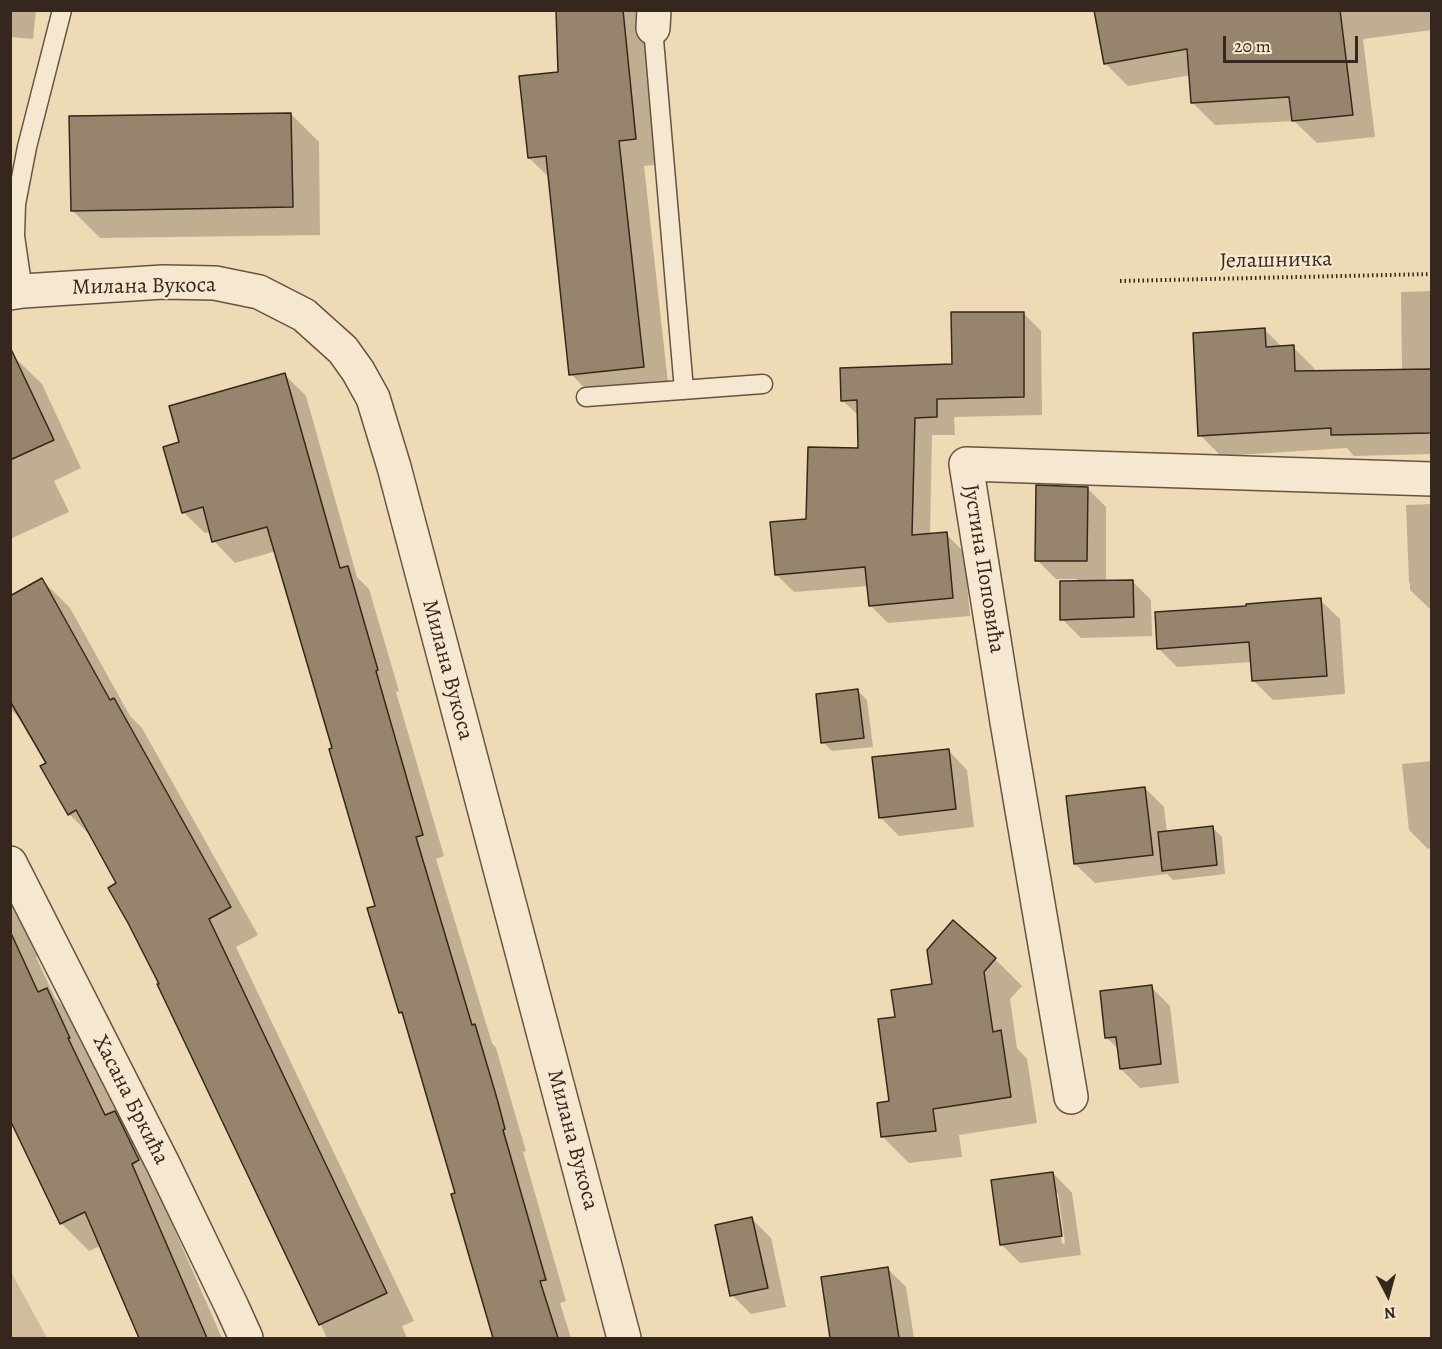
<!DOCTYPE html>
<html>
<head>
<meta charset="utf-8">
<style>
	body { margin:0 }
	#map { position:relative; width:1442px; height:1349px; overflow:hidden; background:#efdab6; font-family:Alegreya,serif }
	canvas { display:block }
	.frame { position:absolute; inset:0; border:12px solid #35271e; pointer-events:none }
	.north { position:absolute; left:1358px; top:1265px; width:60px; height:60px; -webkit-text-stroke:4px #f5e7d0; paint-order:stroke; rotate:174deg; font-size:16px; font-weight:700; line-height:24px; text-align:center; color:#35271e }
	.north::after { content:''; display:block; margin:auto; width:21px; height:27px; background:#35271e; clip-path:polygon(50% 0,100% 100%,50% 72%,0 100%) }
	.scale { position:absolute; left:1223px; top:36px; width:135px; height:27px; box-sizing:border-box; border:3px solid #35271e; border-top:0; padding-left:8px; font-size:18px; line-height:21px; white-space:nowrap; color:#35271e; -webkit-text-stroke:4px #f5e7d0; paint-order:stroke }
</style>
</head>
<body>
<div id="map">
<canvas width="1442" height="1349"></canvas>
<div class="frame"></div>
<div class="north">N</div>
<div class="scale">20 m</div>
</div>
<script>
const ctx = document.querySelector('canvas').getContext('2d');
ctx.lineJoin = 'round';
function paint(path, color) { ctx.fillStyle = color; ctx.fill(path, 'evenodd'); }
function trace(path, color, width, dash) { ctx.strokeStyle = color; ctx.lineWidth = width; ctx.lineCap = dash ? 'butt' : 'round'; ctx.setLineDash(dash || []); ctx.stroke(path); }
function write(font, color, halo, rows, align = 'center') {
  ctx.font = font + ' Alegreya,serif'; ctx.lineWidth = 4.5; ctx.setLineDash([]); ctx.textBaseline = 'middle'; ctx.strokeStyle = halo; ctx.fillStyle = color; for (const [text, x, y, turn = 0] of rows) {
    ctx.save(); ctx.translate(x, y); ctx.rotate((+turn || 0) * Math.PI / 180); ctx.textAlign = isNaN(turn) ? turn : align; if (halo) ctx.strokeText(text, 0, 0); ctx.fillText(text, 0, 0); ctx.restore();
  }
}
paint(new Path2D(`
	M 11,1272 L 47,1338 L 11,1338 Z`), '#cfbc9c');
paint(new Path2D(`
	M 10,10 L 36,10 L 33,39 L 10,37 Z
	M 557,10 L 657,10 L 661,164 L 644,166 L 669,392 L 596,400 L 571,374 L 550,178 L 529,158 L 559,73 Z
	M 1096,10 L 1431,10 L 1432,30 L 1363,39 L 1375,137 L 1317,143 L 1294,121 L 1215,125 L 1192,102 L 1191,75 L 1128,86 L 1105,63 Z
	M 291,114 L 319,142 L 320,235 L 100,238 L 72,210 Z
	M 1432,291 L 1432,454 L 1354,456 L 1347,448 L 1221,456 L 1200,435 L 1265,330 L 1282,347 L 1293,347 L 1314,368 L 1315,373 L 1402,371 L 1401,292 Z
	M 1023,313 L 1041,331 L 1042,415 L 954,417 L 955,435 L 932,435 L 930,535 L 946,534 L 964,552 L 970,616 L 888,623 L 870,605 L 868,586 L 794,592 L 776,574 L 807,520 L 860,449 L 859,416 L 842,400 L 954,366 Z
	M 13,356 L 42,384 L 81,468 L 54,481 L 69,512 L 10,539 L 10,357 Z
	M 285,375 L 306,396 L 357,577 L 369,589 L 399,691 L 396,692 L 444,856 L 436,859 L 492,1043 L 496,1048 L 518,1124 L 526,1151 L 523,1152 L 566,1301 L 560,1303 L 571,1338 L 495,1338 L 453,1195 L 457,1194 L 405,1018 L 400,1013 L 377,907 L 334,749 L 276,551 L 235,563 L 214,541 L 211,532 L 205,533 L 183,512 L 181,443 Z
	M 1087,488 L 1106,507 L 1106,582 L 1132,581 L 1151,600 L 1152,636 L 1081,638 L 1062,619 L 1077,582 L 1077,579 L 1056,579 L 1037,560 Z
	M 1432,504 L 1432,611 L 1410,590 L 1410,584 L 1409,582 L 1406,505 Z
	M 42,580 L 70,608 L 130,716 L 142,728 L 258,935 L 236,947 L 414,1321 L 402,1326 L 407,1338 L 327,1338 L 159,985 L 161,984 L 118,884 L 94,839 L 69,814 L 48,764 L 24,722 L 10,709 L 10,597 Z
	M 1320,600 L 1340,619 L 1345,694 L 1273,700 L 1254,681 L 1252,662 L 1177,667 L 1158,648 Z
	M 858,691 L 867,700 L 873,747 L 832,751 L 823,742 Z
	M 948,750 L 967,770 L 974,827 L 899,836 L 880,817 Z
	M 1432,761 L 1432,848 L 1428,849 L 1409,830 L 1402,764 Z
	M 1145,788 L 1164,807 L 1167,833 L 1213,828 L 1222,837 L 1225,874 L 1173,880 L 1167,874 L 1095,883 L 1075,864 Z
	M 10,897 L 41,954 L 36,957 L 55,998 L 74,1017 L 95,1067 L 120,1118 L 143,1141 L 158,1192 L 222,1338 L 140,1338 L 100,1246 L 89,1251 L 61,1223 L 10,1117 Z
	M 953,922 L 995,959 L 1022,986 L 1010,999 L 1017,1048 L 1027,1059 L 1037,1123 L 959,1135 L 962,1157 L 909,1163 L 882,1136 L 891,1103 L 897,1018 L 934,985 Z
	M 1151,987 L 1170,1006 L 1179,1083 L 1140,1088 L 1121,1069 L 1119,1050 L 1107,1038 Z
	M 1053,1173 L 1072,1193 L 1081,1255 L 1020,1263 L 1001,1244 ZM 1055,1193 L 1058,1193 L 1065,1243 L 1062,1244 Z
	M 752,1219 L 771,1238 L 786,1307 L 751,1314 L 732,1295 Z
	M 887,1268 L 906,1287 L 914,1338 L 834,1338 L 831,1336 Z`), '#0003');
const building = new Path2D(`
	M 556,10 L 623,10 L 636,139 L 619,141 L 644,367 L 569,375 L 546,156 L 528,158 L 519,76 L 558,72 Z
	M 1094,10 L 1340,10 L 1353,115 L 1292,121 L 1289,97 L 1191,103 L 1187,49 L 1104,64 Z
	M 291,113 L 293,207 L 71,211 L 69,116 Z
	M 951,312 L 1024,312 L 1024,397 L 937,399 L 937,417 L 915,418 L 912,535 L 947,532 L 953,598 L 869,606 L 865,567 L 775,575 L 770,522 L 806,519 L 808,447 L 858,448 L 857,400 L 841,401 L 840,368 L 952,364 Z
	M 1265,328 L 1266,347 L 1294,345 L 1295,371 L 1431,369 L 1431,433 L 1331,435 L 1331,428 L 1198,436 L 1193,333 Z
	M 10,347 L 54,440 L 10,460 Z
	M 285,373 L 340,568 L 348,566 L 378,670 L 376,671 L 423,835 L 416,837 L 472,1025 L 475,1024 L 498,1102 L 505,1129 L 503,1130 L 546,1280 L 540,1281 L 558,1338 L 493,1338 L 451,1194 L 455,1193 L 402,1012 L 399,1013 L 367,908 L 375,906 L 329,749 L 332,748 L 267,527 L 212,542 L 203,507 L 182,513 L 163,447 L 179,442 L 169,406 Z
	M 1036,485 L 1088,487 L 1087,561 L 1035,561 Z
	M 42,578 L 110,700 L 114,698 L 231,907 L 209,919 L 387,1293 L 319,1325 L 157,984 L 159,984 L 128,923 L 108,888 L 116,883 L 76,810 L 68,815 L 40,766 L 46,763 L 10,701 L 10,596 Z
	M 1133,580 L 1134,617 L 1060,620 L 1060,581 Z
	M 1321,598 L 1327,676 L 1252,681 L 1249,642 L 1157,649 L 1155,612 L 1246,606 L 1246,604 Z
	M 858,689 L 864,738 L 821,743 L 816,694 Z
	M 949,749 L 956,809 L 879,818 L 872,757 Z
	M 1145,787 L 1153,855 L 1074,864 L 1066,796 Z
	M 1213,826 L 1217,865 L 1162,871 L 1158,832 Z
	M 953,920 L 996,958 L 984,972 L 993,1032 L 1001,1030 L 1011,1097 L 933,1109 L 936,1131 L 881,1137 L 877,1103 L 889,1101 L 878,1019 L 895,1017 L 891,990 L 932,984 L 927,950 Z
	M 10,931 L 38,992 L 47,988 L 70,1038 L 68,1038 L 105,1115 L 115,1111 L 121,1123 L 139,1160 L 132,1164 L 207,1338 L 139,1338 L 85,1212 L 60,1224 L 10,1120 Z
	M 1152,985 L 1161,1064 L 1120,1069 L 1116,1037 L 1105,1038 L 1100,991 Z
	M 1053,1172 L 1062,1236 L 1000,1245 L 991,1180 Z
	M 752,1217 L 768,1288 L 730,1296 L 715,1225 Z
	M 888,1267 L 899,1338 L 830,1338 L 821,1277 Z`);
paint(building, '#96846d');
trace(building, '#35271e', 1.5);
const lane = new Path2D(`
	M 653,28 L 684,390
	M 23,291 L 15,236 L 16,204 L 27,147 L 62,10
	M 586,397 L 763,384`);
const street = new Path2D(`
	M 653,28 L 654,10
	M 10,293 L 23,291 L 163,282 L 215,283 L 259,292 L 304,315 L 343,350 L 358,371 L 373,398 L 394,467 L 624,1338
	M 10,863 L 163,1164 L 232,1307 L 246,1338
	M 1071,1097 L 1007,722 L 966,464 L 1432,479`);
trace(lane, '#645444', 21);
trace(street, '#645444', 36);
trace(new Path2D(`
	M 1120,281 L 1432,274`), '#35271e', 4, [1.5, 3]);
trace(lane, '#f5e7d0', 18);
trace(street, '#f5e7d0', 33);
write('22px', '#35271e', '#f5e7d0', [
	["Јелашничка",1276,261,-1],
	["Милана Вукоса",144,287,-1],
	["Јустина Поповића",983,569,81],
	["Милана Вукоса",447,670,75],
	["Хасана Бркића",130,1100,63],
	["Милана Вукоса",572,1140,75]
]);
</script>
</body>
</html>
